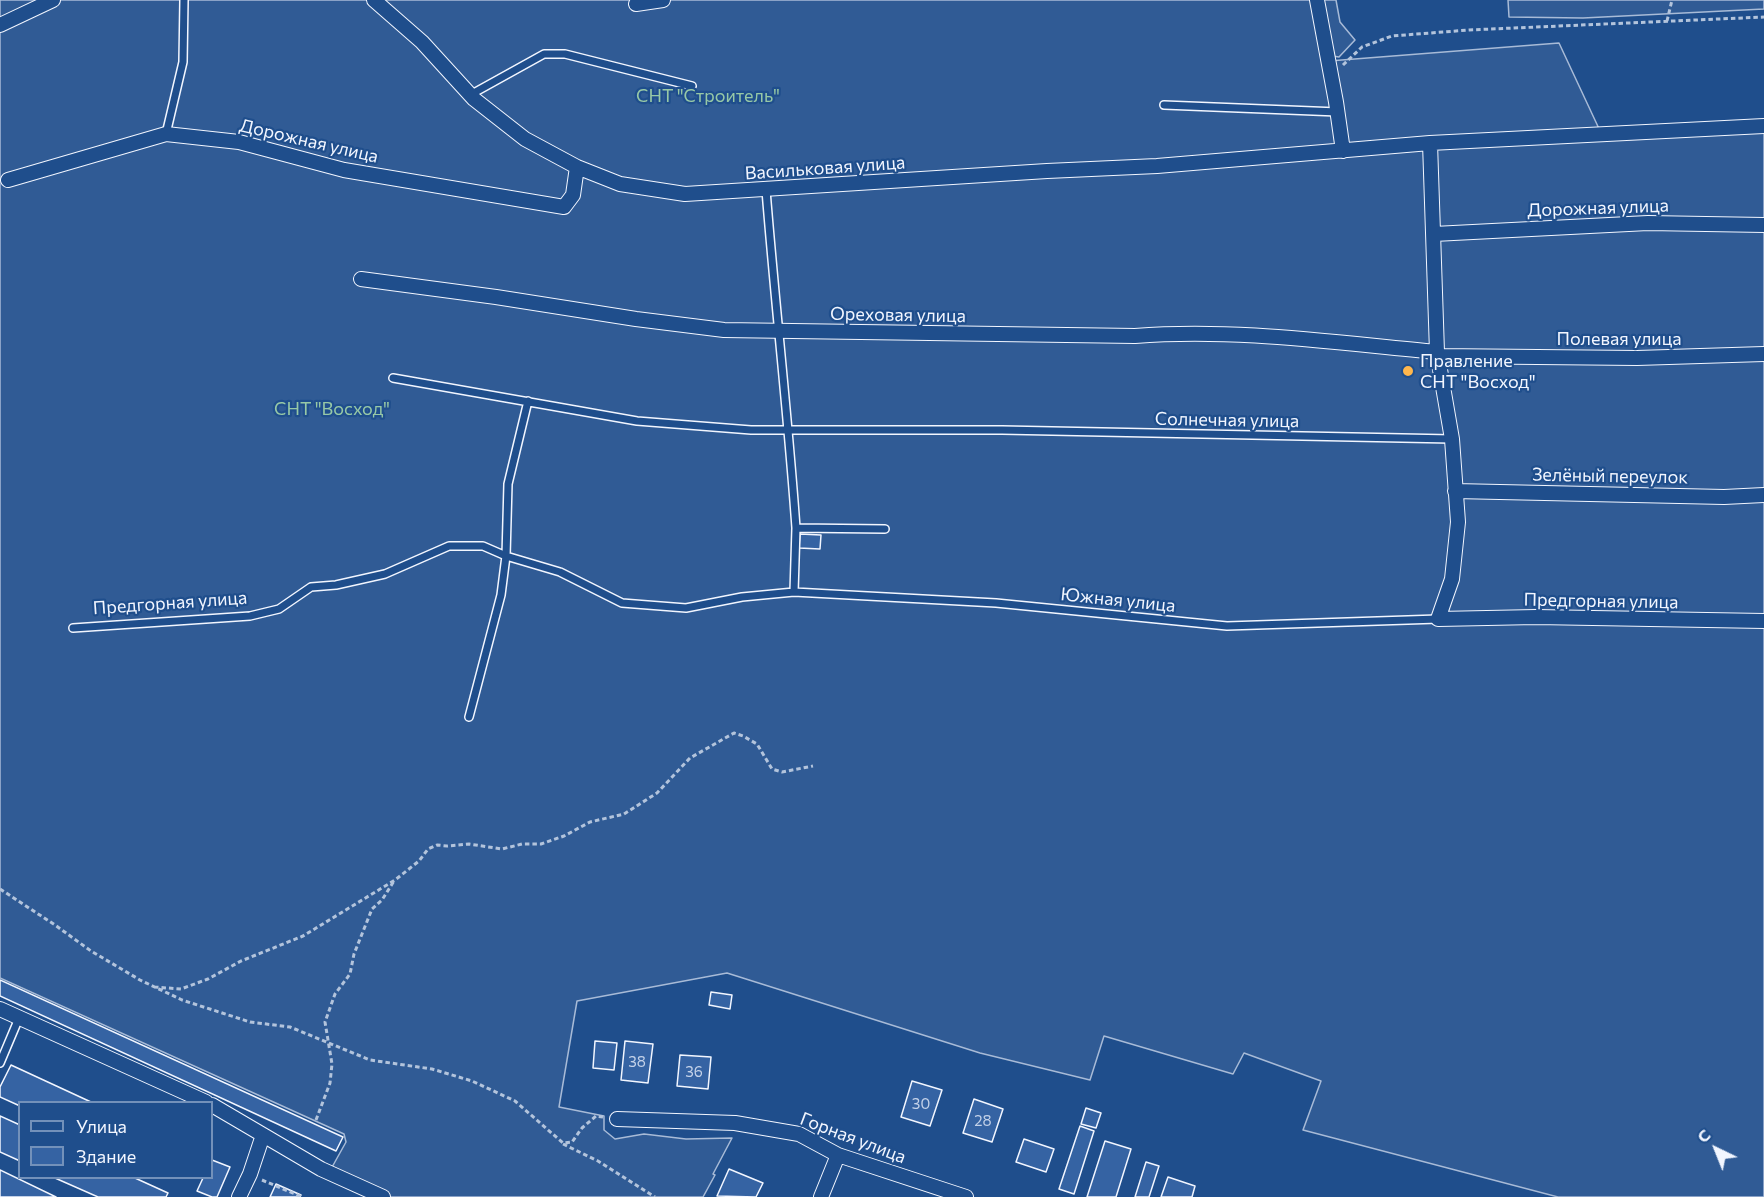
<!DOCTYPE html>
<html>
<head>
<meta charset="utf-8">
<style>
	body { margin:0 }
	#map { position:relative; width:1764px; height:1197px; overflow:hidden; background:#1f4e8c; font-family:Commissioner,sans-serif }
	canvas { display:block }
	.legend { position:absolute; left:18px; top:1101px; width:195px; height:78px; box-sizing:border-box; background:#1f4e8c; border:2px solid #7391ba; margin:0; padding:8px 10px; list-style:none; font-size:18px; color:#f2f6ff }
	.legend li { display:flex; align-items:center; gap:12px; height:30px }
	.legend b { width:30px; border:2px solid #7391ba }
	.north { position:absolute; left:1686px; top:1119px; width:60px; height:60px; -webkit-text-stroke:4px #1f4e8c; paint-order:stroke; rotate:317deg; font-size:16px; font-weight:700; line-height:24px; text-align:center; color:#f2f6ff }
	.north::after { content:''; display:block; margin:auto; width:21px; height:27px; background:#f2f6ff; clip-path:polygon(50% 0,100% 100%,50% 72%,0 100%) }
</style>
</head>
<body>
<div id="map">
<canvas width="1764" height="1197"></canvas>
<ul class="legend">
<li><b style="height:8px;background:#1f4e8c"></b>Улица</li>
<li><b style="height:16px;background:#3563a3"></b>Здание</li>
</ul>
<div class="north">С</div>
</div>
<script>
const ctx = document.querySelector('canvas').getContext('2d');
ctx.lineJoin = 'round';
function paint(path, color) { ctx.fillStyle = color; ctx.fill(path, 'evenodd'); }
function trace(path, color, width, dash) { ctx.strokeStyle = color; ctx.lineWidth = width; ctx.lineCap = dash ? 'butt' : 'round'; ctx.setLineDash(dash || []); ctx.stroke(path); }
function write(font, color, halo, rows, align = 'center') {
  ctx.font = font + ' Commissioner,sans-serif'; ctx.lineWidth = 4.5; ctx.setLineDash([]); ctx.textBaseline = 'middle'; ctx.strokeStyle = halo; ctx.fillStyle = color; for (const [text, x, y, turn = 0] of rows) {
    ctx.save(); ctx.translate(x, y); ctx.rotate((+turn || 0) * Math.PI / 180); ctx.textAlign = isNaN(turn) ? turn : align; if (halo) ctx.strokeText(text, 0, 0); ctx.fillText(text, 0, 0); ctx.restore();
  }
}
const built = new Path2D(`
	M 0,0 L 1317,0 L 1329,61 L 1559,43 L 1601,133 L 1764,126 L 1764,1197 L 1558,1197 L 1303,1130 L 1321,1081 L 1244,1053 L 1233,1074 L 1104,1036 L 1090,1080 L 980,1053 L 727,973 L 577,1001 L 559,1107 L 604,1116 L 604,1130 L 615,1139 L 644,1134 L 686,1139 L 732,1138 L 713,1174 L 715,1175 L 703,1197 L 391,1197 L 331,1169 L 346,1142 L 344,1134 L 0,978 Z
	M 1321,0 L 1336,0 L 1340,22 L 1355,40 L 1339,57 L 1332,56 Z
	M 1508,0 L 1764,0 L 1764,9 L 1583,18 L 1509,17 Z`);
paint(built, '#305b95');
trace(built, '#a8bbd7', 1.5);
const building = new Path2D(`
	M 800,534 L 821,535 L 820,549 L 799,548 Z
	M 0,980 L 343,1137 L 336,1151 L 0,996 Z
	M 711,992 L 732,995 L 730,1009 L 709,1005 Z
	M 595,1041 L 617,1043 L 614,1070 L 593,1068 Z
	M 625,1041 L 653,1044 L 648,1083 L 621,1080 Z
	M 680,1055 L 711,1057 L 708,1089 L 677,1086 Z
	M 11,1065 L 91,1102 L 20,1102 L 20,1106 L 0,1097 L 0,1087 Z
	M 912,1081 L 942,1090 L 930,1126 L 901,1117 Z
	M 974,1099 L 1003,1109 L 992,1142 L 963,1133 Z
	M 1086,1108 L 1101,1113 L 1096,1128 L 1081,1124 Z
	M 0,1116 L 20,1125 L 20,1161 L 0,1152 Z
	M 1080,1126 L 1094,1131 L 1074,1194 L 1059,1189 Z
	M 1024,1139 L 1054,1149 L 1046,1172 L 1016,1162 Z
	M 1105,1141 L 1131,1149 L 1116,1197 L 1087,1197 Z
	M 212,1160 L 230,1167 L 217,1197 L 212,1197 L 197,1191 L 203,1178 L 212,1178 Z
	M 1146,1162 L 1159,1166 L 1149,1197 L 1135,1197 Z
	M 729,1169 L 763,1183 L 756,1197 L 717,1196 Z
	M 0,1170 L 56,1197 L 0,1197 Z
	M 1168,1177 L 1195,1186 L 1192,1197 L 1161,1197 Z
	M 55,1178 L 135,1178 L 168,1193 L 166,1197 L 98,1197 Z
	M 276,1184 L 301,1195 L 300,1197 L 270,1197 Z`);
paint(building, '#3563a3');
trace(building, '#f2f6ff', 1.5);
const lane = new Path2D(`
	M 470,95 L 544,54 L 565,54 L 692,86
	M 1164,105 L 1338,112
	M 166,134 L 183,62 L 184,0
	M 766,190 C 775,303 788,415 796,528
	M 393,378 L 637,421 L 751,430 L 1002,430 L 1452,439
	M 794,592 L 796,528 L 885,529
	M 73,628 L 250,616 L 279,609 L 311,587 L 336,585 L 385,574 L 449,546 L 483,546 L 506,556 L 560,572 L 622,603 L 686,608 L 742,597 L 794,592 L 996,603 L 1227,626 L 1438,619
	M 469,717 L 501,595 L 506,556 L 508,484 L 528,401
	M 0,1063 L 19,1018`);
const street = new Path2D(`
	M 374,0 L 422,42 L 474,99 L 525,139 L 577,167 L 620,184 L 685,194 L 1047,171 L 1157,166 L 1430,143 L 1764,126
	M 1317,0 L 1336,102 L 1343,151
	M 636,4 L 663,0
	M 0,25 L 53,0
	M 1430,143 L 1437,352 L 1452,439 L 1458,522 L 1452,579 L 1438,619 L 1536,617 L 1764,621
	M 8,180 L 166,134 L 239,142 L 344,170 L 564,207 L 573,195 L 577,167
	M 1434,234 L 1648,223 L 1764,225
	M 361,279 L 496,297 L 636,319 L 724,330 L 1135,336 C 1235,328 1337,343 1437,352
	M 1438,356 L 1637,358 L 1764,354
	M 1455,491 L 1724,497 L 1764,495
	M 0,1009 L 206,1102
	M 212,1105 L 321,1169 L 383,1197
	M 617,1119 L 735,1123 L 799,1134 L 838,1155 L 966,1197
	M 239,1197 L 250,1174 L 263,1135
	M 821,1197 L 838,1155`);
trace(lane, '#f2f6ff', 10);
trace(street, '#f2f6ff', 16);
trace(new Path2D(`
	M 1667,21 L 1672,0
	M 1343,65 L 1362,47 L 1392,36 L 1469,30 L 1764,17
	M 0,889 L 55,925 L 91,951 L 140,980 L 182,1000 L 250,1022 L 290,1027 L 370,1060 L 432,1069 L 472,1081 L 515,1101 L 563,1143 L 572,1142 L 582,1128 L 596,1116 L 603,1117
	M 154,987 L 181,989 L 208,979 L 241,961 L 303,936 L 395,880 L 419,861 L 428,849 L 437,845 L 447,846 L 469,844 L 502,849 L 522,844 L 541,844 L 564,836 L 590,822 L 624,814 L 657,793 L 690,758 L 734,733 L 743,736 L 757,744 L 772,769 L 782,772 L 813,766
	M 316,1120 L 330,1083 L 332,1064 L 325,1022 L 335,994 L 350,974 L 354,954 L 372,909 L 382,900 L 394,881
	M 563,1144 L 598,1161 L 655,1197
	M 262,1180 L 302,1197`), '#b3c4dc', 3, [4.5, 3]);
trace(lane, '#1f4e8c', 7);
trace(street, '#1f4e8c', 14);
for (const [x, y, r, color] of [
	[1408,371,6,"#ffb74d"]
]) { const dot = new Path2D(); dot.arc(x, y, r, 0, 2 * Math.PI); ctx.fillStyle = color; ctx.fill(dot); trace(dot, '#1f4e8c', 2); }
write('15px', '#c3d1e8', null, [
	["38",637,1062],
	["36",694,1072],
	["30",921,1104],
	["28",983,1121]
]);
write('18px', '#97c8a6', '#1f4e8c', [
	["СНТ \"Строитель\"",708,96],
	["СНТ \"Восход\"",332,409]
]);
write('18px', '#f2f6ff', '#1f4e8c', [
	["Дорожная улица",309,141,13],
	["Васильковая улица",825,168,-4],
	["Дорожная улица",1598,208,-2],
	["Ореховая улица",898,315,1],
	["Полевая улица",1619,339],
	["Солнечная улица",1227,420,1],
	["Зелёный переулок",1610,476,1],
	["Южная улица",1118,600,6],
	["Предгорная улица",1601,601,1],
	["Предгорная улица",170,603,-4],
	["Горная улица",853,1138,21]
]);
write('18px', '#f2f6ff', '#1f4e8c', [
	["Правление",1420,361],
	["СНТ \"Восход\"",1420,382]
], 'left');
</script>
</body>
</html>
